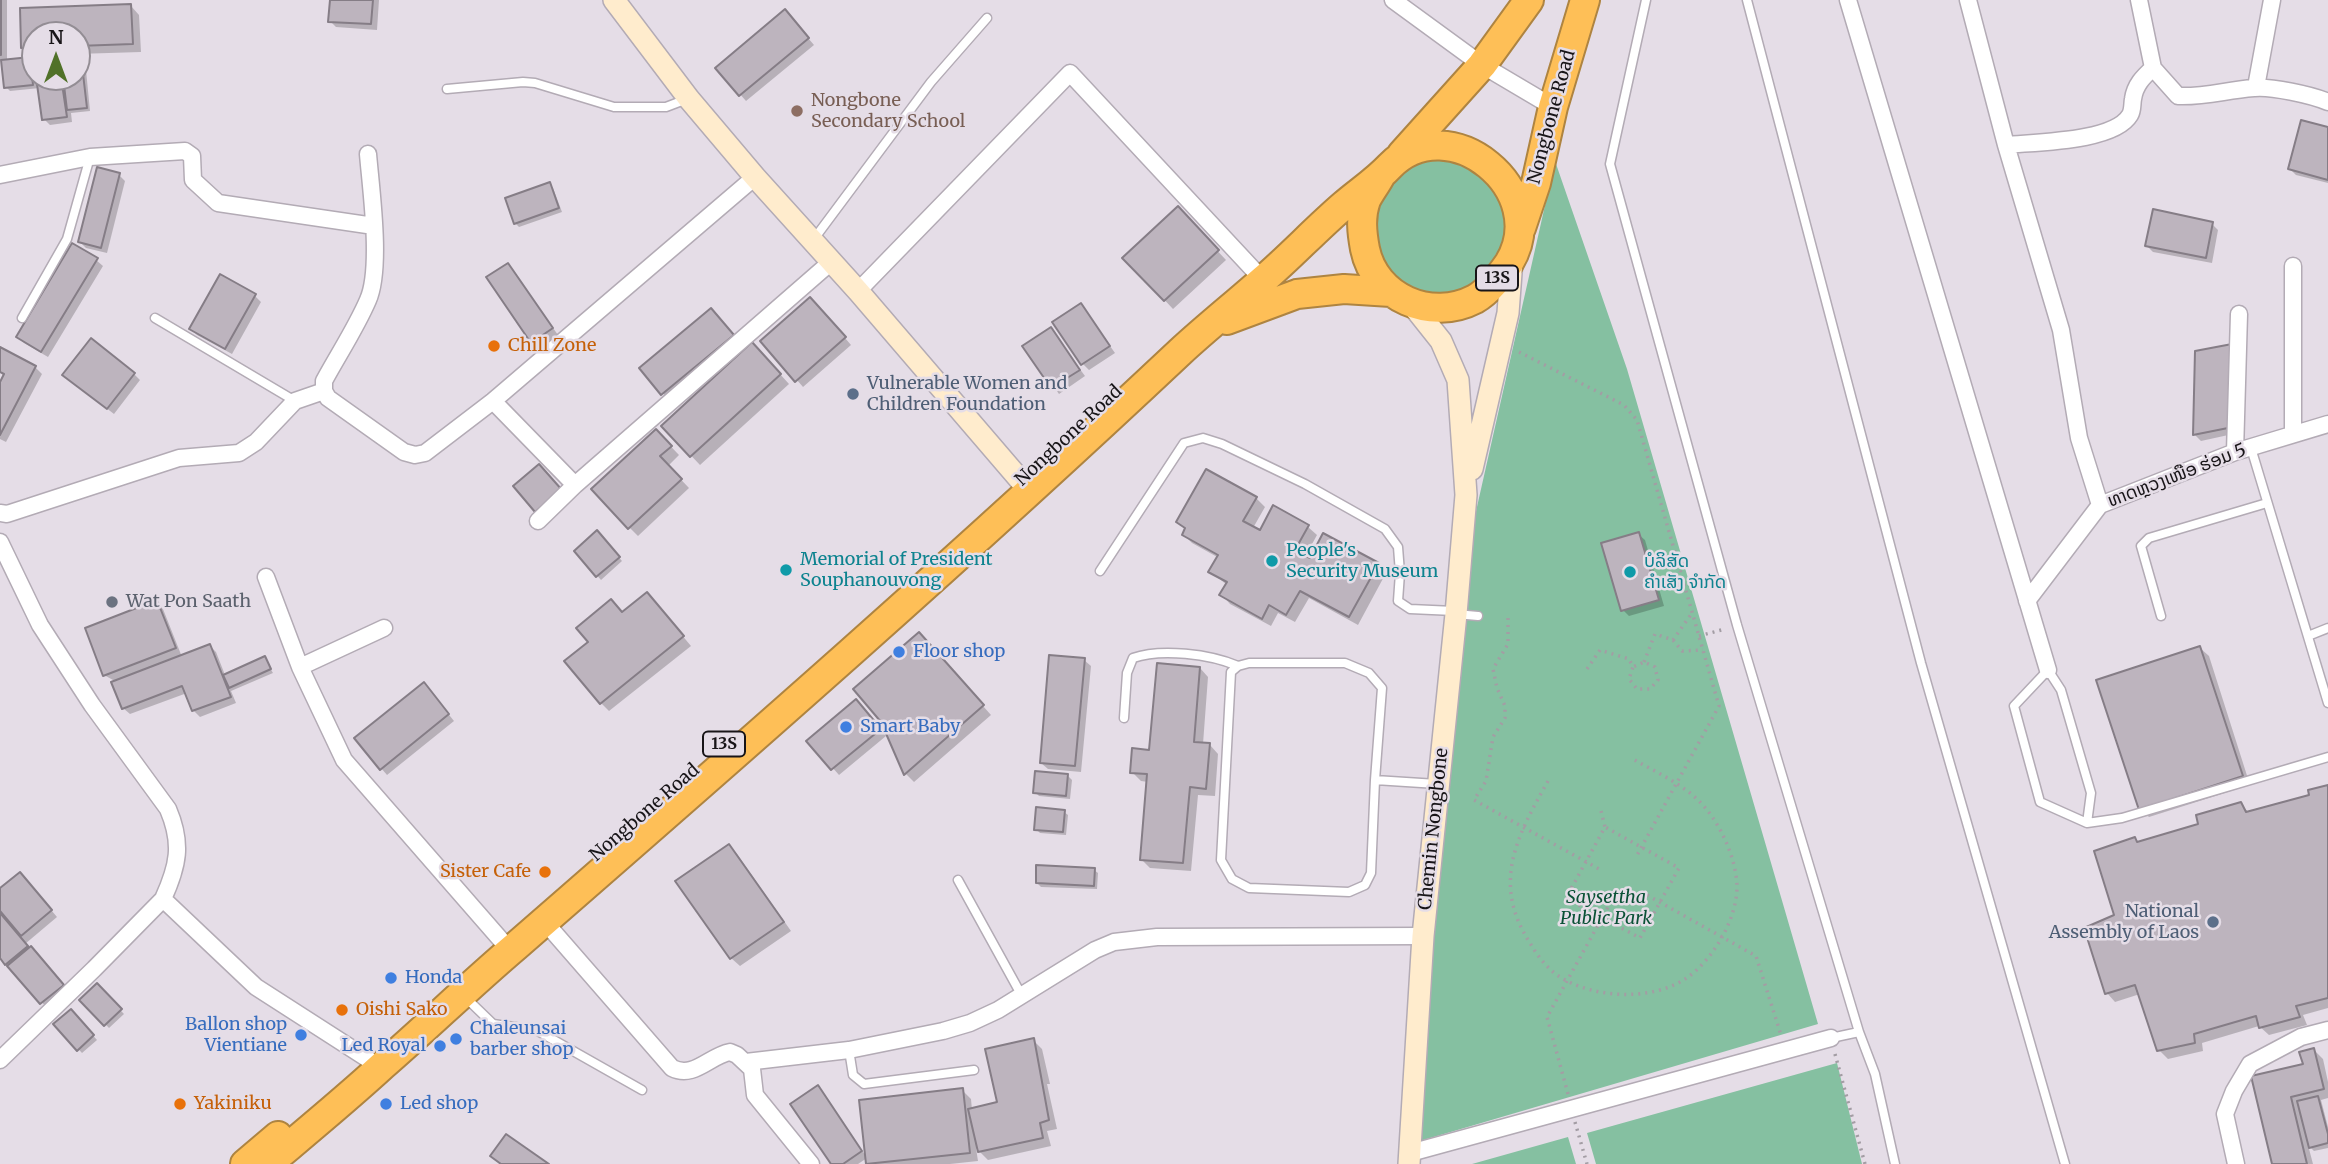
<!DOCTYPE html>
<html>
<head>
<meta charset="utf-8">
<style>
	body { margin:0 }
	#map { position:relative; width:2328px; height:1164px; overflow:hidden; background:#e5dde7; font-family:Merriweather,serif }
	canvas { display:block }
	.north { position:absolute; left:21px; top:21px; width:70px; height:70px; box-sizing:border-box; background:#e5dde7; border:2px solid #938d94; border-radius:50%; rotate:0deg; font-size:19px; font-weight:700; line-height:28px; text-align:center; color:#181518 }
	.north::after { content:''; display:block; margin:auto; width:24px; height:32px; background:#507128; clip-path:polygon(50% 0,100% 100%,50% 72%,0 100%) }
</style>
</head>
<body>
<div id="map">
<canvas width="2328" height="1164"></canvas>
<div class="north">N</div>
</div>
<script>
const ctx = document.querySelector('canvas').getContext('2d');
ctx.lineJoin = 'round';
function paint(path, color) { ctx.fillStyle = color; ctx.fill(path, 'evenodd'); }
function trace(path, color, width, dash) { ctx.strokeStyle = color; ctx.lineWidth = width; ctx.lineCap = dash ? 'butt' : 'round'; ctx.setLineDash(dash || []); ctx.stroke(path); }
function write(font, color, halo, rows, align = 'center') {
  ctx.font = font + ' Merriweather,"Noto Sans Lao",serif'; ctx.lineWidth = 5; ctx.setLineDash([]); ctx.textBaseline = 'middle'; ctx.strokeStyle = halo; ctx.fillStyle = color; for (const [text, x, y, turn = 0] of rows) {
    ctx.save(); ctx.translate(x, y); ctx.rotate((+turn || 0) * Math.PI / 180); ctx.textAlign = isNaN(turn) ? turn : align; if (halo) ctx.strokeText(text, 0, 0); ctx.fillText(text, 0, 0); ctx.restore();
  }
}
paint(new Path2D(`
	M 1432,152 L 1485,166 L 1514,228 L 1483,289 L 1413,300 L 1374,268 L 1370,205 L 1384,180 Z
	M 1555,161 L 1627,369 L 1818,1024 L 1420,1141 L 1432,931 L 1457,713 L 1472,529 Z
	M 1837,1063 L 1862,1164 L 1596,1164 L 1587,1133 Z
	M 1568,1137 L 1576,1164 L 1472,1164 Z`), '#85c0a1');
paint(new Path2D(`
	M 0,0 L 7,0 L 7,62 L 30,59 L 35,63 L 35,77 L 77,77 L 77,67 L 82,66 L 86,70 L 90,111 L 71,113 L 72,122 L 50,125 L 44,119 L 40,88 L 10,91 L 6,87 L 3,60 L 0,60 Z
	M 331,0 L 379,0 L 377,30 L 336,27 L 330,21 Z
	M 131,6 L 139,15 L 141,52 L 77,54 L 77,35 L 35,35 L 35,56 L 32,56 L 23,47 L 22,10 Z
	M 791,18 L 814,45 L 746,101 L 717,68 Z
	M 2328,129 L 2328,183 L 2296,175 L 2290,169 Z
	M 119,175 L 125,181 L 107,253 L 86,248 L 80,242 Z
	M 549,185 L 553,188 L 562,212 L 519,227 L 515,223 Z
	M 1178,209 L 1226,260 L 1173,309 L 1125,258 Z
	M 2212,224 L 2218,230 L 2212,263 L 2153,252 L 2147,246 Z
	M 96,260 L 103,266 L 48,357 L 24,343 L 18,337 Z
	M 508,265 L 558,335 L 539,348 L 489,278 Z
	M 220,276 L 255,296 L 261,302 L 232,354 L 197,335 L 191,329 Z
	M 817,305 L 851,345 L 803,387 L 797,380 Z
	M 1081,305 L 1115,353 L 1089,370 L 1083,364 Z
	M 717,316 L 738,342 L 669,400 L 641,368 Z
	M 1050,329 L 1085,376 L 1059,394 L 1025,346 Z
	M 0,349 L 35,367 L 42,374 L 6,442 L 0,439 L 0,386 L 5,376 L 0,373 Z
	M 2197,352 L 2233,434 L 2201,441 L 2195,435 Z
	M 761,353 L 789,384 L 700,465 L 663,426 Z
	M 134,374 L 140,380 L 114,414 L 71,381 Z
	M 656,431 L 679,455 L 668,466 L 689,488 L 638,536 L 629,527 Z
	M 1256,498 L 1265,507 L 1253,528 L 1260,533 L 1308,527 L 1317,535 L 1305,557 L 1310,560 L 1378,565 L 1386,573 L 1358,625 L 1309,598 L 1295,622 L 1278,613 L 1271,626 L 1230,604 L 1222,595 L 1227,585 L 1211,572 L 1219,558 L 1192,543 L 1184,535 L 1186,530 L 1178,522 Z
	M 597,533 L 622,561 L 601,580 L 576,551 Z
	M 1638,534 L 1645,540 L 1664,606 L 1629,616 L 1623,610 Z
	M 157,602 L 163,609 L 182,657 L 210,646 L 216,652 L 225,675 L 264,658 L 273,673 L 231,691 L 236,703 L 200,717 L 193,710 L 187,693 L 130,714 L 123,708 L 113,680 L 104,675 Z
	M 655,603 L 691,646 L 609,711 L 601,703 L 623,613 Z
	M 927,643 L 991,715 L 914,782 L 906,774 L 883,721 Z
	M 2200,648 L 2209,656 L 2250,785 L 2149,817 L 2140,809 Z
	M 1084,660 L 1091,666 L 1081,772 L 1048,769 L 1041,763 Z
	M 1200,668 L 1208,677 L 1203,744 L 1210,745 L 1218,754 L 1215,796 L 1198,795 L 1191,871 L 1150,868 L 1141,859 L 1148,782 L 1141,781 L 1132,772 L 1151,752 Z
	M 430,691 L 454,721 L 387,775 L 381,768 Z
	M 862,708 L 886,736 L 839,775 L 809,741 Z
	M 1068,776 L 1072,780 L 1070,799 L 1039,796 L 1035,792 Z
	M 2328,787 L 2328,1008 L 2303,1015 L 2307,1025 L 2269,1035 L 2259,1026 L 2202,1043 L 2203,1051 L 2168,1059 L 2159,1050 L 2140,994 L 2115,1002 L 2107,993 L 2116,916 L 2135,839 L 2139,844 L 2200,826 L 2241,804 L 2249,813 L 2312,796 Z
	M 1064,812 L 1068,815 L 1066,835 L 1040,833 L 1036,829 Z
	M 729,846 L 737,854 L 791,931 L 740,966 L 731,958 Z
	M 1094,870 L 1098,873 L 1097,889 L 1041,887 L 1037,883 Z
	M 26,880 L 57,917 L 25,944 L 37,954 L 69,992 L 48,1009 L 0,956 L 0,914 L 10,924 L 12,922 L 0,908 L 0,890 Z
	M 97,986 L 124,1014 L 109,1028 L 82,1000 Z
	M 71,1011 L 97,1040 L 82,1053 L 55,1024 Z
	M 1033,1040 L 1042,1049 L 1050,1084 L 1047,1084 L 1057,1129 L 1047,1131 L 1051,1146 L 988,1160 L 976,1148 L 978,1161 L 950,1164 L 868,1164 L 962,1090 L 971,1099 L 972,1110 L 999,1104 Z
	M 2314,1050 L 2323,1059 L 2328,1082 L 2328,1098 L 2321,1100 L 2328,1127 L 2328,1148 L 2314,1151 L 2308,1145 L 2313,1164 L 2274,1164 L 2253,1077 L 2305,1065 Z
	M 824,1094 L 867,1158 L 858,1164 L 833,1164 Z`), '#0003');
const building = new Path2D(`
	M 0,0 L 1,0 L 1,55 L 0,55 Z
	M 330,0 L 373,0 L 371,24 L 328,22 Z
	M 131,4 L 133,44 L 77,46 L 77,35 L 35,35 L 35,48 L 21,48 L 20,8 Z
	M 785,9 L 809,38 L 739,96 L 715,68 Z
	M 30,57 L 33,85 L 4,88 L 1,60 Z
	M 77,65 L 82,65 L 87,108 L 67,110 L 63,77 L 77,77 Z
	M 36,77 L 61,77 L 67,117 L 42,120 Z
	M 2301,120 L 2328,127 L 2328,180 L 2288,169 Z
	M 97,167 L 120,173 L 101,248 L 78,242 Z
	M 550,182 L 559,208 L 514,224 L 505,198 Z
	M 1178,206 L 1219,250 L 1164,301 L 1122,258 Z
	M 2153,209 L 2213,222 L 2206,258 L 2145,246 Z
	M 72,243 L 98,258 L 41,352 L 16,337 Z
	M 508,263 L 553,328 L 531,343 L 486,277 Z
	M 220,274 L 256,294 L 225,349 L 189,329 Z
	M 810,297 L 846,337 L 795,382 L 760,341 Z
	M 1081,303 L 1110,346 L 1081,365 L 1052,322 Z
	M 711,308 L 734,335 L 661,395 L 639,368 Z
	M 1051,327 L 1080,370 L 1051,388 L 1022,346 Z
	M 91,338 L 135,373 L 107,409 L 62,375 Z
	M 752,342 L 781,374 L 690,457 L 661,426 Z
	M 2232,344 L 2228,428 L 2193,435 L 2195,351 Z
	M 0,347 L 36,366 L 0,435 L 0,382 L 4,374 L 0,372 Z
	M 656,429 L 672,446 L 660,456 L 682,479 L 628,529 L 591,489 Z
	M 539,464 L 562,490 L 535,512 L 513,486 Z
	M 1206,469 L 1257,497 L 1243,521 L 1260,530 L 1273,505 L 1309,525 L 1295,550 L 1310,558 L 1323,533 L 1379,563 L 1349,617 L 1300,591 L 1286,615 L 1269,605 L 1262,619 L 1219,595 L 1227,582 L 1208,572 L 1218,555 L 1182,535 L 1185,528 L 1176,522 Z
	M 597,530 L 620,557 L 596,577 L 574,551 Z
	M 1639,532 L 1659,600 L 1621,611 L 1601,543 Z
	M 647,592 L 684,636 L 600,704 L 564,661 L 588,642 L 576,628 L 611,599 L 622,612 Z
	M 157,600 L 176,648 L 103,676 L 85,628 Z
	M 919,632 L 984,705 L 904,775 L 881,722 L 853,689 Z
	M 210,644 L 231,697 L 192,711 L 182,686 L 122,709 L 111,682 Z
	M 2200,646 L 2243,776 L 2139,810 L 2096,680 Z
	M 1049,655 L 1085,658 L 1075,766 L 1040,763 Z
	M 265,656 L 271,669 L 229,688 L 223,675 Z
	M 1157,663 L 1200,667 L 1194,742 L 1210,743 L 1206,789 L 1190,787 L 1183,863 L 1140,860 L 1147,774 L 1130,773 L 1132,748 L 1149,750 Z
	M 424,682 L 449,714 L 380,770 L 354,738 Z
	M 856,699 L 881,729 L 831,770 L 806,741 Z
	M 1035,771 L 1068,774 L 1066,796 L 1033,793 Z
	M 2328,785 L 2328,998 L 2296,1006 L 2300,1017 L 2259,1028 L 2256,1016 L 2194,1034 L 2195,1043 L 2157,1051 L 2135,985 L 2105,994 L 2084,928 L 2114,915 L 2094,851 L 2135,837 L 2137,842 L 2198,824 L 2196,815 L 2241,802 L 2246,812 L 2309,795 L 2308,790 Z
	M 1036,807 L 1065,810 L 1063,832 L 1034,830 Z
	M 729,844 L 784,922 L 730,959 L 675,881 Z
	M 1036,865 L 1095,868 L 1094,886 L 1036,883 Z
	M 20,872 L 52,910 L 21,936 L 0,911 L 0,888 Z
	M 0,913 L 28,946 L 5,965 L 0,958 Z
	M 31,946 L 64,985 L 40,1004 L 7,966 Z
	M 97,983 L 122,1009 L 104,1026 L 79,1000 Z
	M 71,1009 L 94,1035 L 77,1051 L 53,1024 Z
	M 1034,1038 L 1049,1120 L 1040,1123 L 1043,1138 L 978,1152 L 968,1109 L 997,1102 L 985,1049 Z
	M 2314,1048 L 2324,1089 L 2291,1097 L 2307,1164 L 2272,1164 L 2251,1076 L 2303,1064 L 2299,1052 Z
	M 818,1085 L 862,1151 L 843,1164 L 831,1164 L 790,1104 Z
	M 963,1088 L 970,1153 L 866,1164 L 859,1100 Z
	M 2318,1096 L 2328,1134 L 2328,1143 L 2309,1148 L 2297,1101 Z
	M 506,1134 L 549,1164 L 501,1164 L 490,1156 Z`);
paint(building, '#bdb4be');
trace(building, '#857d86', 2);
const lane = new Path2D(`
	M 1646,0 L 1610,164 L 1737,625 L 1859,1032 L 1875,1074 L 1895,1164
	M 1747,0 L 1921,663 L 2065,1164
	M 447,89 L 523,82 L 535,83 L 614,107 L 666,107 L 687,99
	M 814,239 L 931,82 L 987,18
	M 22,318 L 67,239 L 90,157
	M 155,318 L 295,401
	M 2251,448 L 2328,703
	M 1100,571 L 1184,443 L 1203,438 L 1222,444 L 1305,484 L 1385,529 L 1398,547 L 1400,573 L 1398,601 L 1410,609 L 1454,611
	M 1456,614 L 1478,616
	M 2161,616 L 2141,546 L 2149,538 L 2267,503
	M 2308,636 L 2328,628
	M 1124,718 L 1127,673 L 1133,658 C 1161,648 1210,654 1238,666
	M 1375,780 L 1371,873 L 1365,885 L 1349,892 L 1249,888 L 1232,879 L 1221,860 L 1231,672 L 1238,666 L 1249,663 L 1345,663 L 1369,673 L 1382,688 L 1375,780 L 1437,784
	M 2087,823 L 2091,793 L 2061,690 L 2048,670 L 2014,706 L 2040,802 L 2087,823 L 2122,818 L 2328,757
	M 958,880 L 1022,996
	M 464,996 L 493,1024 L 536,1030 L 642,1090
	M 1831,1038 L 1859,1032
	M 849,1050 L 853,1075 L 864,1084 L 974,1070`);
const street = new Path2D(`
	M 1393,0 L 1482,65 L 1553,107
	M 1848,0 L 2048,670
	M 1968,0 L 2006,145 L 2061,330 L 2079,438 L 2100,505
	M 2139,0 L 2153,68
	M 2153,68 L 2178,96 C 2208,97 2225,90 2254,88 C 2270,86 2312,95 2328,102
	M 2256,87 L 2272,0
	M 2006,145 C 2036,142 2114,142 2130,115 C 2133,110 2132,104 2133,99 C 2135,85 2143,77 2153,68
	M 368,154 C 371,190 382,268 368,300 C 356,328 338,355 324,381 L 324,391 L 328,398 L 404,452 L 415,455 L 425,453 L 493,401 L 755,177
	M 0,175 L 90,157 L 185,151 L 192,156 L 193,180 L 218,203 L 374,226
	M 858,291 L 1070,73 L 1263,280
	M 493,401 L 575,485
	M 2293,433 L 2293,266
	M 2235,452 L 2239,314
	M 0,513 L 7,514 L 179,458 L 239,453 L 256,442 L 295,401 L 324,391
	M 538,521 L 575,485 L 831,262
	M 0,542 L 40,625 L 92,705 L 168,809 C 183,844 178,866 163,899 L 256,987 L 368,1059
	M 266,577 L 300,667 L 344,760 L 501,940
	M 2027,601 L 2100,505 L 2235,452 L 2328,424
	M 300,667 L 384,628
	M 544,921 L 672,1068 C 694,1079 709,1056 730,1052 L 737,1055 L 752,1069 L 755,1095 L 811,1164
	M 0,1060 L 94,969 L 163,899
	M 746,1062 L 849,1050 L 943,1031 L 970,1023 L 998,1010 L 1095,950 L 1114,942 L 1157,937 L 1423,936
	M 1410,1153 L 1831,1038
	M 2236,1164 L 2225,1114 L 2234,1091 L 2250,1064 L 2301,1037 L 2328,1030`);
const secondary = new Path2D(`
	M 614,0 L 689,99 L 755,177 L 858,291 L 1021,481
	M 1472,469 L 1508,313 L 1512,259
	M 1409,1164 L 1423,936 L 1456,614 L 1466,495 L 1458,380 L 1441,341 L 1410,302`);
const highway = new Path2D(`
	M 1402,154 L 1482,65 L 1529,0
	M 1521,228 L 1536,183 L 1553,107 L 1585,0
	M 1227,320 L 1297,294 L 1344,289 L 1391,292
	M 245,1164 L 278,1136
	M 268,1164 C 306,1132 345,1100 382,1066 C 427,1027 470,985 516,946 C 740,751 964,555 1180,352 C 1207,327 1236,304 1263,280 C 1291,256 1316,229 1344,205 C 1359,192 1376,181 1390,166 C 1449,106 1553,190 1509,263 C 1500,276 1489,291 1475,299 C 1431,322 1375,298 1365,249 C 1362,233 1360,217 1366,200 C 1370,192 1377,183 1381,175`);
trace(lane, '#b3abb5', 11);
trace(street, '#b3abb5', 19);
trace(secondary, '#b3abb5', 24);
trace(highway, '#ae8441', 32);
trace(new Path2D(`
	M 1519,352 L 1624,405 L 1637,420 L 1719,706 L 1636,857
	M 1508,618 L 1508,644 L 1493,669 L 1497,688 L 1505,706 L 1505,718 L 1493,737 L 1486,781 L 1474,800 L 1601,870
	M 1699,636 L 1725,629
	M 1673,640 L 1682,651 L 1703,650
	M 1644,662 L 1655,634 L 1673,640 L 1692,613
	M 1587,669 L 1600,650 L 1629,659 L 1633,667 L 1629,679 L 1637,689 L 1650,689 L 1658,680 L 1655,667 L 1644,662 L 1633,667
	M 1548,781 C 1517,836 1491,883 1530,943 C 1537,955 1545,966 1557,975 C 1592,999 1653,1002 1688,977 C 1714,958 1737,919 1737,886 C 1736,857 1719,820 1698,800 C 1679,782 1654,771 1631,758
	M 1601,811 L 1605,827 L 1566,898 L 1640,938 L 1679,868 L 1605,827
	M 1647,895 L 1756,956 L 1781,1035
	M 1835,1054 L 1865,1164
	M 1568,1094 L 1547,1017 L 1608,907
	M 1575,1122 L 1587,1164`), '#a39da4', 3.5, [2, 5]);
trace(lane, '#fff', 8);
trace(street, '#fff', 16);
trace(secondary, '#ffeccd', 21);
trace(highway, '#febf57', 28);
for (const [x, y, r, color] of [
	[797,111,7,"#8d6e63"],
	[494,346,7,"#e8710a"],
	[853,394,7,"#5c6f8a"],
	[1272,561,7,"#0f9aa8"],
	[786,570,7,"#0f9aa8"],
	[1630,572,7,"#0f9aa8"],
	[112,602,7,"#6b7280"],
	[899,652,7,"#3f7fe0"],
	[846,727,7,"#3f7fe0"],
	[545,872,7,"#e8710a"],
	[2213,922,7,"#5c6f8a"],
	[391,978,7,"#3f7fe0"],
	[342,1010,7,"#e8710a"],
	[301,1035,7,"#3f7fe0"],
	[456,1039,7,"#3f7fe0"],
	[440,1046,7,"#3f7fe0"],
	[180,1104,7,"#e8710a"],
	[386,1104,7,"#3f7fe0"]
]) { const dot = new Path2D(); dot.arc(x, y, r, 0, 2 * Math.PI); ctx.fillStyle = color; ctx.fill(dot); trace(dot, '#e5dde7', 2.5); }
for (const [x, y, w] of [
	[1497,278,42],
	[724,744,42]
]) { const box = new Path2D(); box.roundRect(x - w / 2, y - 12.5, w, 25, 5); ctx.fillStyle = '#e5dde7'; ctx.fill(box); trace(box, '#181518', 2); }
write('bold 16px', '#181518', null, [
	["13S",1497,278],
	["13S",724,744]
]);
write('18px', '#785e54', '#e5dde7', [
	["Nongbone",811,101],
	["Secondary School",811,122]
], 'left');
write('18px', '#181518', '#e5dde7', [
	["Nongbone Road",1552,117,-75],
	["Nongbone Road",1069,436,-43],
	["ທາດຫຼວງເໜືອ ຮ່ອມ 5",2177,476,-21],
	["Nongbone Road",645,813,-41],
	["Chemin Nongbone",1434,829,-84]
]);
write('18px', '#c56008', '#e5dde7', [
	["Chill Zone",508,346],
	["Sister Cafe",531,872,"right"],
	["Oishi Sako",356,1010],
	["Yakiniku",194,1104]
], 'left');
write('18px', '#4e5e75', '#e5dde7', [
	["Vulnerable Women and",867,384],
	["Children Foundation",867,405],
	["National",2199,912,"right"],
	["Assembly of Laos",2199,933,"right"]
], 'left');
write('18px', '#0d838f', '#e5dde7', [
	["People's",1286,551],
	["Security Museum",1286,572],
	["Memorial of President",800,560],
	["Souphanouvong",800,581],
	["ບໍລິສັດ",1644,562],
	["ຄຳເສັງ ຈຳກັດ",1644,583]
], 'left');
write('18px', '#5b616d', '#e5dde7', [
	["Wat Pon Saath",126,602]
], 'left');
write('18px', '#366cbe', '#e5dde7', [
	["Floor shop",913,652],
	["Smart Baby",860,727],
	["Honda",405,978],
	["Ballon shop",287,1025,"right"],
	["Vientiane",287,1046,"right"],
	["Chaleunsai",470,1029],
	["barber shop",470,1050],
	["Led Royal",426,1046,"right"],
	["Led shop",400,1104]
], 'left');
write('italic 18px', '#0a5136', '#e5dde7', [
	["Saysettha",1606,898],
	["Public Park",1606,919]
]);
</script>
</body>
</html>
